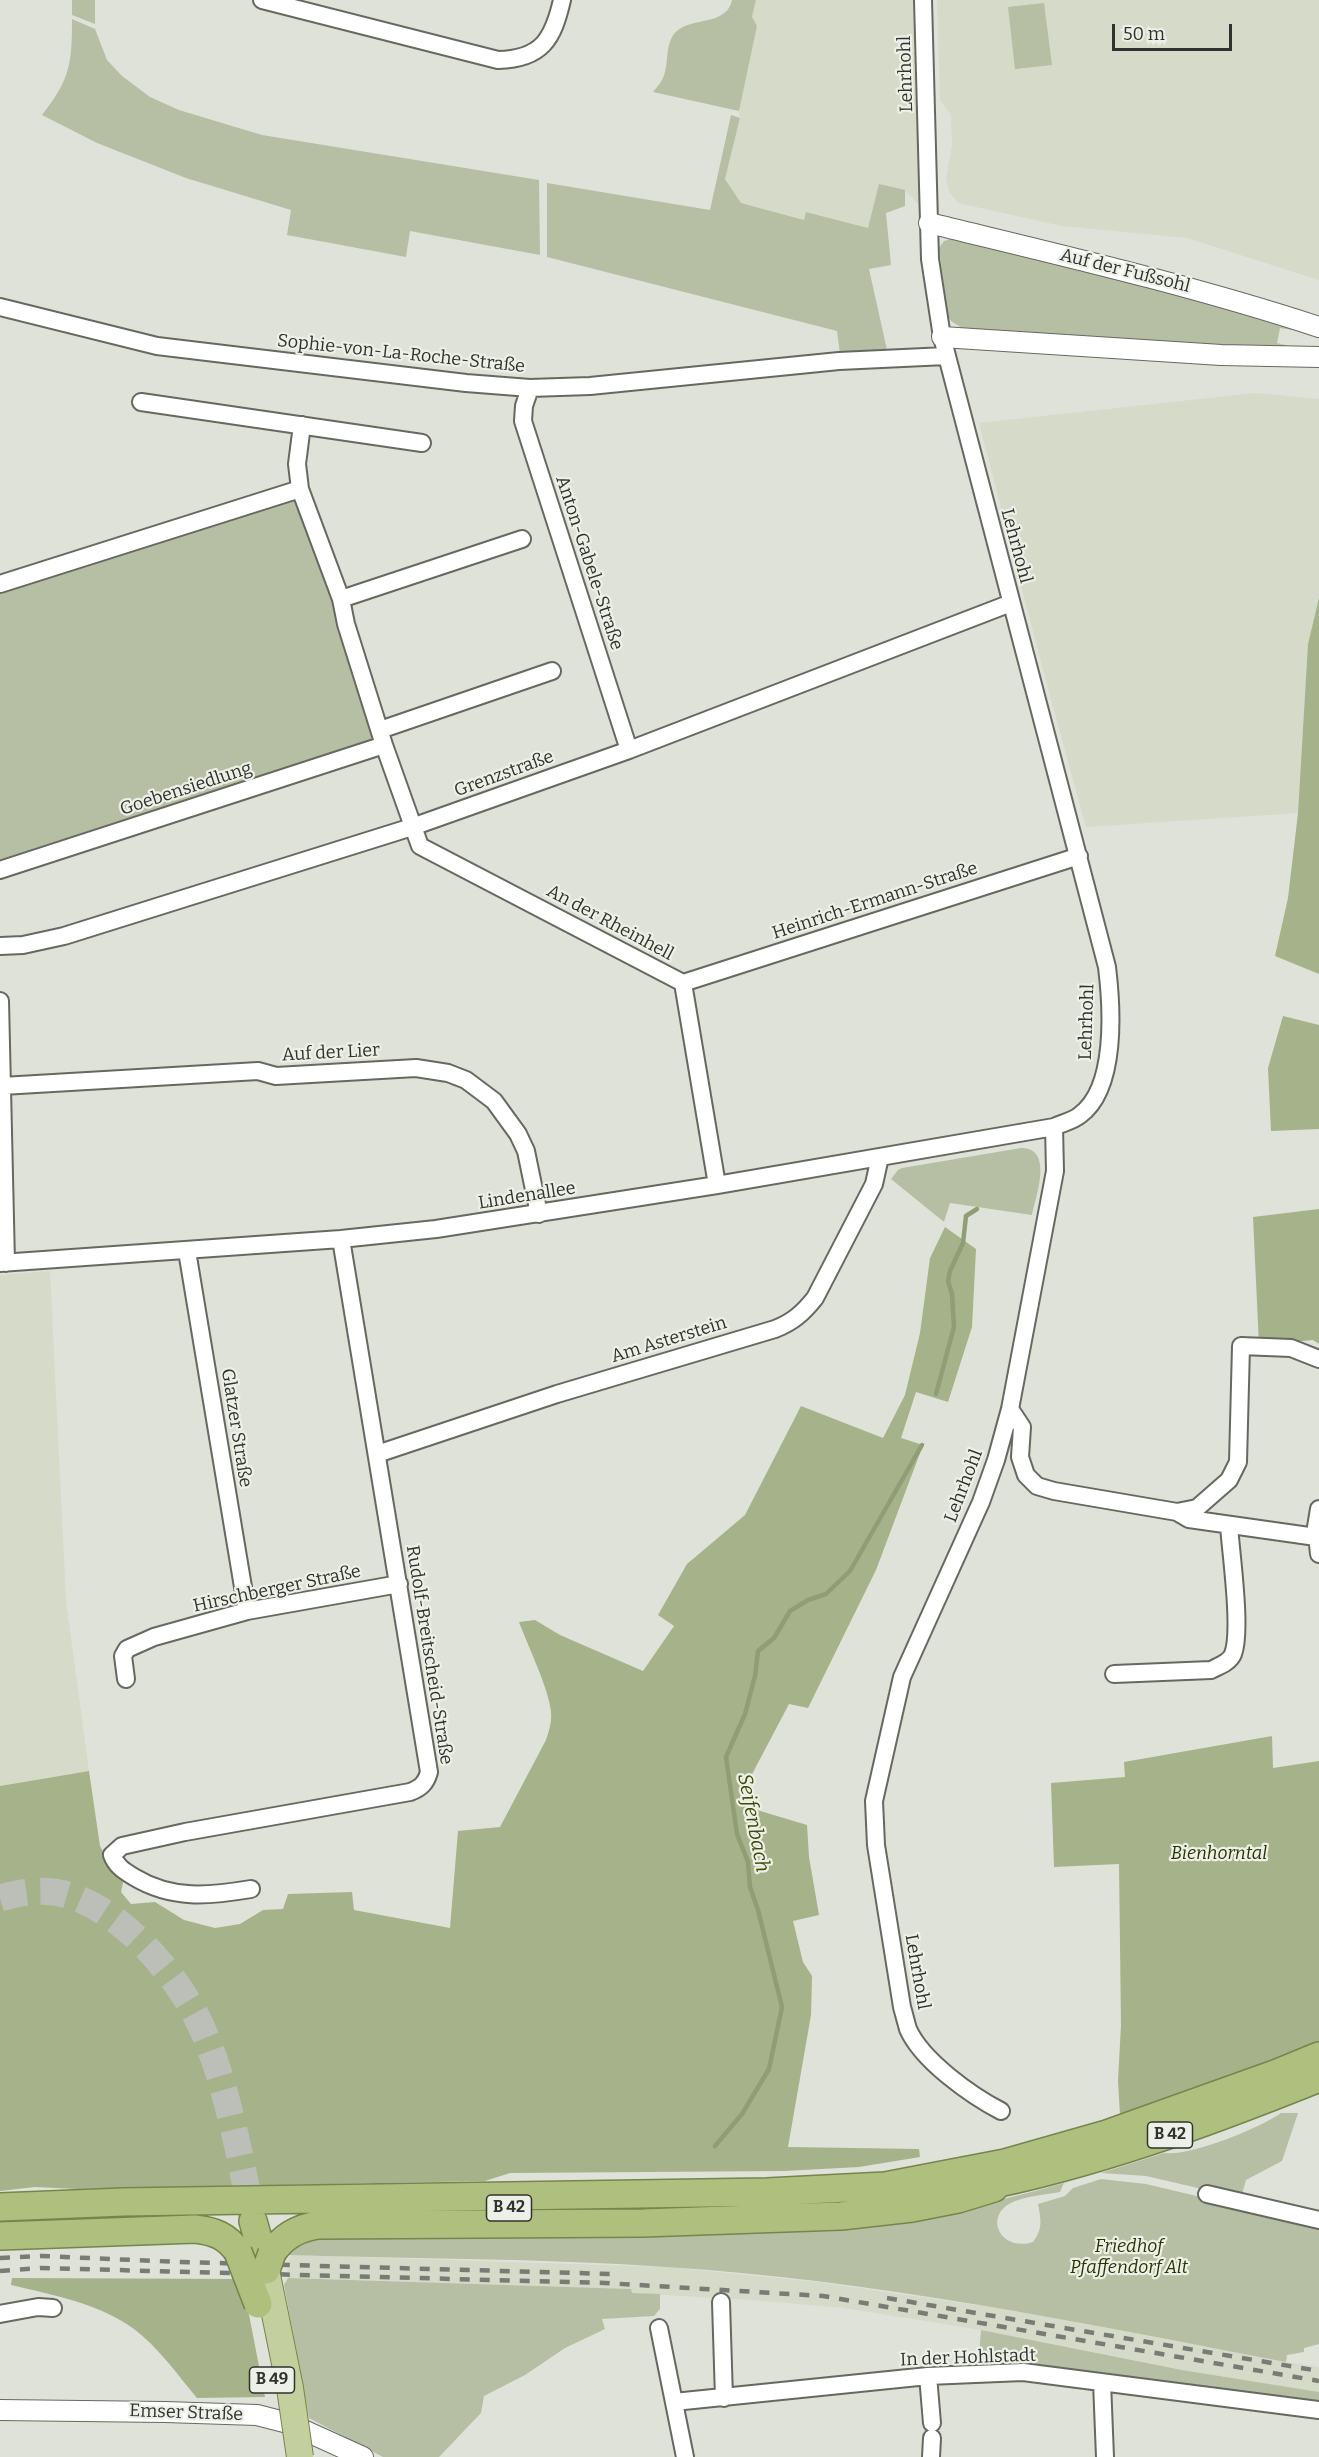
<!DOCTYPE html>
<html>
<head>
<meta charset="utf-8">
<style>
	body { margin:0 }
	#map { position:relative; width:1319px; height:2457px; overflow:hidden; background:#dfe2d9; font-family:Bitter,serif }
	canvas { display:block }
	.scale { position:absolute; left:1112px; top:24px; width:120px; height:27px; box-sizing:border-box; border:3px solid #31322f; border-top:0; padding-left:8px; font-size:18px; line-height:21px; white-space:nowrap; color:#31322f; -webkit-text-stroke:4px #edf0e6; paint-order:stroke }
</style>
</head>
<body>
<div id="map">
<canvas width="1319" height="2457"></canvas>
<div class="scale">50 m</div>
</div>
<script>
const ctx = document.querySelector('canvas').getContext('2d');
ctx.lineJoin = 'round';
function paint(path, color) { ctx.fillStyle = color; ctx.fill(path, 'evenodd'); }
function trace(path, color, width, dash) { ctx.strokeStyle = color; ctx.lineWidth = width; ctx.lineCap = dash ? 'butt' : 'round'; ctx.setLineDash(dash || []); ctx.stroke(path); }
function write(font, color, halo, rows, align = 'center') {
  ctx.font = font + ' Bitter,serif'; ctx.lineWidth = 4.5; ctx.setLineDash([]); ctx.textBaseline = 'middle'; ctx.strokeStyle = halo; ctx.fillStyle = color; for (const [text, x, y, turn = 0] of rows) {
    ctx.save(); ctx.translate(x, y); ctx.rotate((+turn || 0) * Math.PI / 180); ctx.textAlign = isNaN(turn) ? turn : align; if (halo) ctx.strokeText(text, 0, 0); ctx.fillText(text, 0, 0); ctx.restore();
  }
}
paint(new Path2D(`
	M 756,0 L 913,0 L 919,205 L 905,190 L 868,228 L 807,212 L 804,220 L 741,203 L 725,179 L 740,118 L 739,111 L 757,26 L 752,17 Z
	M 937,0 L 1319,0 L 1319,280 L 1187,238 L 1062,226 L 958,203 L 950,193 L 946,179 L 952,145 L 951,115 L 940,100 Z
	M 1255,393 L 1319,399 L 1319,598 L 1308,644 L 1298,813 L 1086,827 L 1042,666 L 979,423 Z
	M 50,1271 L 66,1601 L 89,1771 L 0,1786 L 0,1275 Z
	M 291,2255 L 667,2267 L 818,2282 L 1023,2312 L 1286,2362 L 1319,2367 L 1319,2392 L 1182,2370 L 981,2330 L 844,2308 L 752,2300 L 631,2293 L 631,2289 L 288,2278 L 287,2267 Z`), '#d5dac9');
paint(new Path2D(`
	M 72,0 L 95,0 L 95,24 L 72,15 Z
	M 732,0 L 756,0 L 752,17 L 757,26 L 739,111 L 653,92 C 656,88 660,84 662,80 C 671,64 662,39 681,28 C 698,18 727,24 732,0 Z
	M 1044,3 L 1052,65 L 1015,69 L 1008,7 Z
	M 72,19 L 95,29 L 107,60 L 122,76 L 150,97 L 179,110 L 262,135 L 539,180 L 540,255 L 410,231 L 406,257 L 287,235 L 291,210 L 186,178 L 97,143 L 42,115 C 70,79 72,65 72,19 Z
	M 731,115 L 740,118 L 725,179 L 741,203 L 804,220 L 806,212 L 868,228 L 879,184 L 905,190 L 905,206 L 886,213 L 891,265 L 869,269 L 887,350 L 840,354 L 837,331 L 547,257 L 547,183 L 710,210 Z
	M 958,237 L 1300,327 L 1299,331 L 1280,328 L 1277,343 L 1294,347 L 1292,351 L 1213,349 L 962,328 L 951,321 L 948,316 L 939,248 L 944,241 Z
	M 299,495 L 376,740 L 0,867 L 0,594 Z
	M 1021,1148 C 1054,1148 1036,1196 1032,1215 L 950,1203 L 944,1222 L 891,1179 L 898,1170 L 902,1168 Z
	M 1281,2113 L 1298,2113 L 1282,2161 L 1246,2180 L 1241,2198 L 1146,2176 L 1101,2173 L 1164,2153 C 1189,2157 1260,2128 1281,2113 Z
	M 1101,2179 L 1146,2184 L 1319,2225 L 1319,2344 L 1304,2348 L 1304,2352 L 1287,2355 L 1286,2362 C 1081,2323 875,2280 666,2267 C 540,2258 413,2259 287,2255 C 295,2242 312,2240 326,2238 L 837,2231 C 915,2222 989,2204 1064,2183 L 1060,2192 C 1044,2195 1023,2196 1009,2204 C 984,2219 1002,2252 1033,2242 C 1043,2229 1041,2220 1038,2204 L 1065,2196 L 1073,2188 Z
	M 288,2278 L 631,2289 L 632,2293 L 660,2294 L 660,2309 L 654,2316 L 602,2319 L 605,2329 L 565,2348 L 525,2375 L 484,2396 L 481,2413 L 439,2457 L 383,2457 L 309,2418 L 284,2285 Z
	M 981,2330 L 1182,2370 L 1319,2392 L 1319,2403 L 978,2367 Z`), '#b6bfa3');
paint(new Path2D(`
	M 1319,598 L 1319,974 L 1275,956 L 1288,898 L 1298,813 L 1308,644 Z
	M 1283,1016 L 1319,1025 L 1319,1129 L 1271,1131 L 1268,1068 Z
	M 1319,1209 L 1319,1344 L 1313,1340 L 1259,1345 L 1253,1217 Z
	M 945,1227 L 976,1249 L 972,1327 L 948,1402 L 916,1392 L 901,1438 L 923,1445 L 876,1570 L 808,1708 L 789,1704 L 750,1778 L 757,1810 L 807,1825 L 809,1857 L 819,1915 L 793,1921 L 803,1962 L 812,1976 L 811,2015 L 788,2147 L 919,2149 L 920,2157 L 859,2167 L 784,2171 L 510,2173 L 485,2181 L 77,2189 L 35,2187 L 0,2191 L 0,1786 L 89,1771 L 100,1846 L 110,1866 L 124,1878 L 121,1892 L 131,1904 L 155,1902 L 184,1920 L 215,1928 L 240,1924 L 263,1910 L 283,1909 L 288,1894 L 352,1892 L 354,1910 L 450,1928 L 458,1831 L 500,1827 L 546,1740 C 549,1731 552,1722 551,1712 C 549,1689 528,1646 519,1622 L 535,1620 L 560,1635 L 643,1671 L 674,1626 L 658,1615 L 687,1564 L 745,1515 L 801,1406 L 883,1438 L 905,1395 L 920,1333 L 930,1258 Z
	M 1272,1736 L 1273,1768 L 1319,1761 L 1319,2041 L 1167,2100 L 1120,2115 L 1118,2081 L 1121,2025 L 1119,1864 L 1054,1867 L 1051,1783 L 1125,1777 L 1124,1762 Z
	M 12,2278 L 240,2279 L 245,2294 L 265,2397 L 197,2398 C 177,2374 158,2347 134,2329 C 98,2303 53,2295 11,2285 Z`), '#a6b28a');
trace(new Path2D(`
	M 936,1394 L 954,1327 L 952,1294 L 948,1281 L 950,1271 L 963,1243 L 966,1216 L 977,1209
	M 715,2146 L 742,2114 L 769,2069 L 782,2007 L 758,1910 L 750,1887 L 748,1862 L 737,1834 L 726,1757 L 745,1714 L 755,1676 L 758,1651 L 774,1638 L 790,1611 L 808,1600 L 826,1594 L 850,1571 L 922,1445`), '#919d75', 4.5);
trace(new Path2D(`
	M 0,1898 C 22,1892 45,1888 68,1895 C 124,1911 184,1982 205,2035 C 229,2094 240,2158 253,2221`), '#bcbfb7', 27, [27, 14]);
const minor = new Path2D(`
	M 262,0 L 498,60 C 542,59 553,39 562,0
	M 0,307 L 157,346 L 466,383 L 530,388 L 590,386 L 839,361 L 946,356
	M 530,388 L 524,406 L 523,421 L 629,750
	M 141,402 L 422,443
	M 302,425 L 297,464 L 300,489 L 341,599 L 346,624 L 384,745 L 420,846 L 683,983 L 717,1185
	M 0,584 L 300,489
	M 341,599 L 522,539
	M 380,730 L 552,671
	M 0,870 L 384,745
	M 0,946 L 23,945 L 64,936 L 412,827 L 629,750 L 1011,603
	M 683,983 L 1079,856
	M 0,1001 L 6,1263
	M 2,1086 L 258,1071 L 276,1076 L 416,1068 L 448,1073 L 466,1080 L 494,1101 L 518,1134 L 526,1151 L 539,1214
	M 187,1251 L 247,1611
	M 0,1263 L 341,1239 L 436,1229 L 717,1185 L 1054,1127 C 1062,1123 1073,1121 1080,1115 C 1117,1088 1112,1008 1107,967 L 942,337 L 930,259 L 923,0
	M 1010,1409 L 1022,1427 L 1020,1457 L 1026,1475 L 1037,1486 L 1054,1491 L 1177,1512 L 1189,1519 L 1316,1537
	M 377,1454 L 557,1394 L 775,1329 C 793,1322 803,1313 815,1298 L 874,1184 L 880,1157
	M 1319,1509 L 1316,1527 L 1319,1554
	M 1177,1512 L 1197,1508 L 1229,1480 L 1238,1462 L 1241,1346 L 1291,1348 L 1319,1359
	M 1114,1674 L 1211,1670 C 1219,1666 1230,1662 1233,1654 C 1242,1631 1231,1554 1229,1526
	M 126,1679 L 123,1656 L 127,1649 L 154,1637 L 247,1611 L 399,1584
	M 251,1889 C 209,1896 172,1900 134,1877 C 124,1871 116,1866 112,1855 L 122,1846 L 185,1832 L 410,1792 C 421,1788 426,1783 429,1772 L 341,1239
	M 1001,2111 C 972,2096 922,2061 908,2029 C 906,2022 904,2014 902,2007 L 876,1845 L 874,1801 L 902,1677 L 981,1502 L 996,1460 L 1010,1409 L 1055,1171 L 1054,1127
	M 1207,2194 L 1319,2220
	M 721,2302 L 724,2398
	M 0,2314 L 38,2307 L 53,2308
	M 659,2328 L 685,2457
	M 928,2376 L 932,2423
	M 1102,2382 L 1105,2457
	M 674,2402 L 928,2376 L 1023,2372 L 1319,2410
	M 931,2457 L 932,2438`);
const tertiary = new Path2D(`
	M 929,223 C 1060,255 1191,285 1319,327
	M 942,337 L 1221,355 L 1319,357
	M 0,2410 L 165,2412 L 257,2415 L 288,2423 L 363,2457`);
const trunk = new Path2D(`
	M 975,2188 C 1093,2165 1207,2123 1319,2078
	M 0,2207 L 123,2202 L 767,2192 L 885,2186 L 1005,2163 L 1107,2134 L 1275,2074 L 1319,2056
	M 253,2221 L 262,2253
	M 0,2236 L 195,2229 C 214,2231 227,2236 238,2252
	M 272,2253 C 283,2236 298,2228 318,2225 L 643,2223 L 841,2216 L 912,2208 L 958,2199 L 994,2188`);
trace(minor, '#666960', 20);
trace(tertiary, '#666960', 22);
trace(trunk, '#76844d', 30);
trace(minor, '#fff', 16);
trace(tertiary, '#fff', 20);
trace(trunk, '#afc07e', 27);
trace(new Path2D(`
	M 0,2258 L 42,2256 L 180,2262 L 612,2274
	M 0,2271 L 40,2268 L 605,2283 L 823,2296 L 1319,2381
	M 887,2298 L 1319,2371`), '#797b75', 4.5, [10, 10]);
const primaryBridge = new Path2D(`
	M 266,2270 L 290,2388 L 300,2457`);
const trunkBridge = new Path2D(`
	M 238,2252 L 258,2304
	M 266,2270 L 272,2253`);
trace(primaryBridge, '#76844d', 28, []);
trace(trunkBridge, '#76844d', 30, []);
trace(primaryBridge, '#c3d09e', 26);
trace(trunkBridge, '#afc07e', 27);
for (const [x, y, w] of [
	[1170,2135,45],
	[509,2208,45],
	[272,2380,45]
]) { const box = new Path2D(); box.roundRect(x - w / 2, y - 13, w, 26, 4.5); ctx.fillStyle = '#edf0e6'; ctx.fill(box); trace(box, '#31322f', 1.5); }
write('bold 16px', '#31322f', null, [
	["B 42",1170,2135],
	["B 42",509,2208],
	["B 49",272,2380]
]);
write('18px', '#31322f', '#edf0e6', [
	["Lehrhohl",906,74,-92],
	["Auf der Fußsohl",1125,271,14],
	["Sophie-von-La-Roche-Straße",401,354,6],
	["Lehrhohl",1016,546,75],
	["Anton-Gabele-Straße",589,563,72],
	["Grenzstraße",504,774,-20],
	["Goebensiedlung",186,789,-18],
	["Heinrich-Ermann-Straße",875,901,-18],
	["An der Rheinhell",610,923,28],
	["Lehrhohl",1087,1022,-88],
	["Auf der Lier",331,1053,-3],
	["Lindenallee",527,1196,-9],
	["Am Asterstein",669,1340,-17],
	["Glatzer Straße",236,1428,81],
	["Lehrhohl",964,1486,-69],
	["Hirschberger Straße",277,1589,-12],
	["Rudolf-Breitscheid-Straße",429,1655,81],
	["Lehrhohl",917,1972,80],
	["In der Hohlstadt",968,2358,-2],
	["Emser Straße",186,2413,2]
]);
write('italic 18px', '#2a3403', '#edf0e6', [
	["Bienhorntal",1219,1854],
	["Friedhof",1129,2247],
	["Pfaffendorf Alt",1129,2268]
]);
write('italic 20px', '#3d4a08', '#edf0e6', [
	["Seifenbach",753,1823,79]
]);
</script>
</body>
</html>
